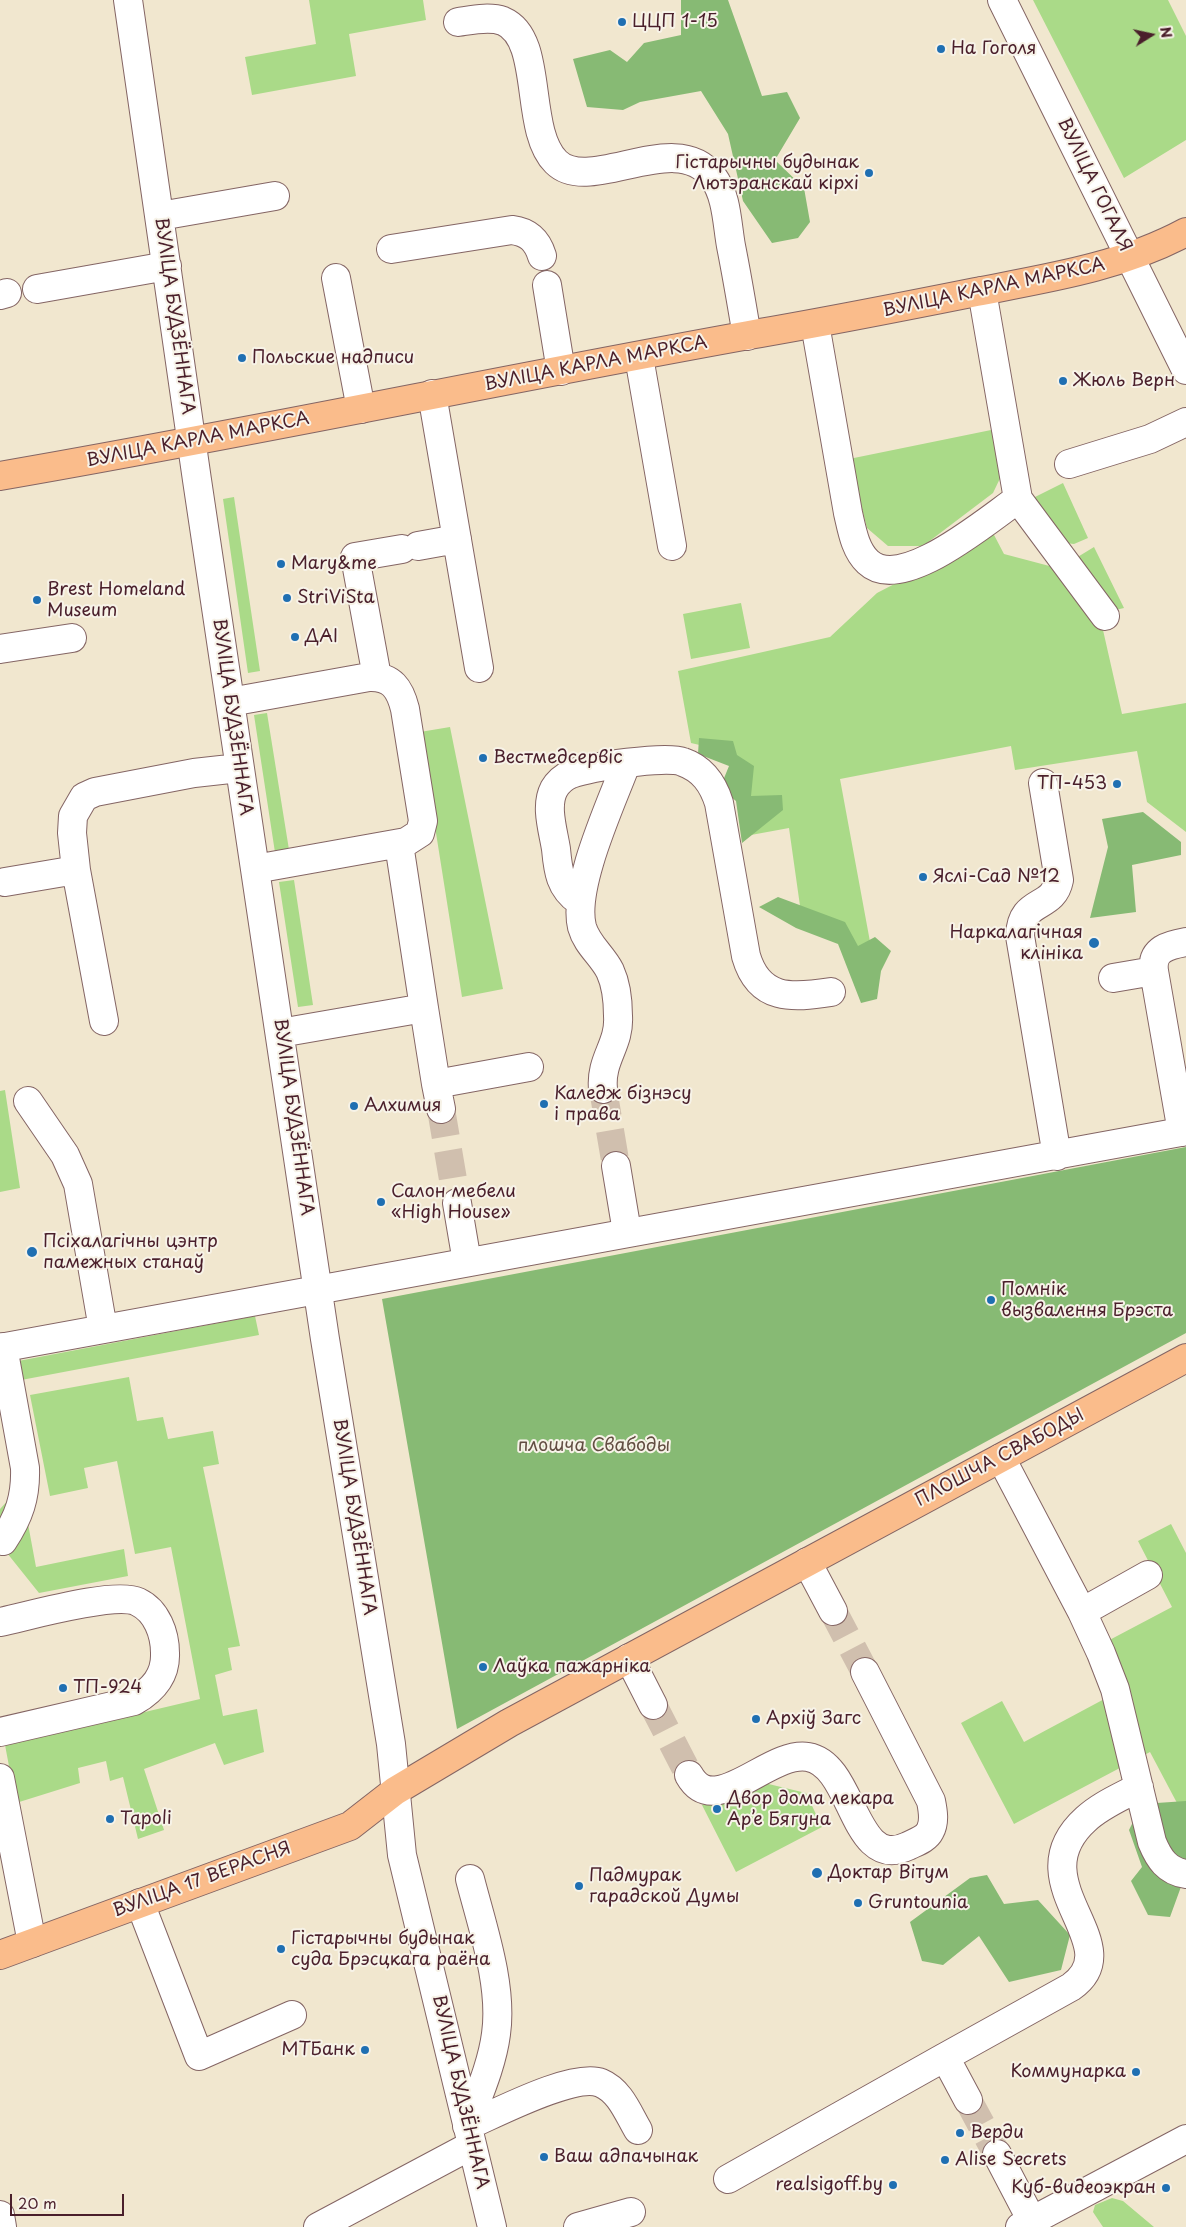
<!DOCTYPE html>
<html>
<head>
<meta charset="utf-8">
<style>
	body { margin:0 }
	#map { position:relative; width:1186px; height:2227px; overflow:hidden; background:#f1e7cf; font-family:"Playpen Sans",sans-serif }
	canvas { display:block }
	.north { position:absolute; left:1126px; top:10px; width:50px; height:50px; -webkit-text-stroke:4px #f7f3e8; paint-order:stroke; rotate:80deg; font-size:14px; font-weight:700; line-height:20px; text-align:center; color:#4a1f2b }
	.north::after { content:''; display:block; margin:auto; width:18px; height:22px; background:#4a1f2b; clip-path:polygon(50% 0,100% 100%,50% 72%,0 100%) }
	.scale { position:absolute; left:10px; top:2194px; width:114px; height:22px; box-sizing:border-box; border:2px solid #4a1f2b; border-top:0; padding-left:6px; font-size:15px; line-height:18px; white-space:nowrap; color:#4a1f2b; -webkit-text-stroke:4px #f7f3e8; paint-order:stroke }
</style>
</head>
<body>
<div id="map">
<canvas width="1186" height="2227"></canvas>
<div class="north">N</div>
<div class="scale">20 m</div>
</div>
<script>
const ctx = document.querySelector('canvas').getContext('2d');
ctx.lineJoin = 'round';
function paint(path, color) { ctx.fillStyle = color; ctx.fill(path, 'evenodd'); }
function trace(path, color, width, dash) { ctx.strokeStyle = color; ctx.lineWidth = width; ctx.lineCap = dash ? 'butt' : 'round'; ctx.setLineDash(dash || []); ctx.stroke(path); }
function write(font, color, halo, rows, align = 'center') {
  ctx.font = font + ' "Playpen Sans",sans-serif'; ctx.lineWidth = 4; ctx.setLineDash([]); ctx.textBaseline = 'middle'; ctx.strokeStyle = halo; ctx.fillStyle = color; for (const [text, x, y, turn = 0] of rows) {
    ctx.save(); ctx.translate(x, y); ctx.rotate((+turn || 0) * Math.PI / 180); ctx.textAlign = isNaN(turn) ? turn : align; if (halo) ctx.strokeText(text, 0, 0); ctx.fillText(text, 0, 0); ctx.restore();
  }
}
paint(new Path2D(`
	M 309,0 L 423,0 L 426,20 L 349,34 L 356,76 L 252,95 L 245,57 L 316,44 Z
	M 1033,0 L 1168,0 L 1186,36 L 1186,140 L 1124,178 Z
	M 996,429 L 1004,470 L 993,493 L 923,546 L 888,546 L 867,528 L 849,459 Z
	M 1063,483 L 1088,538 L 1074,544 L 1065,543 L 1031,499 Z
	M 234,497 L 260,671 L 248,673 L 223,499 Z
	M 993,533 L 1004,554 L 1057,568 L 1103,630 L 1122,714 L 1186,703 L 1186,832 L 1147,802 L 1137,751 L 1015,770 L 1011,746 L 840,779 L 873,958 L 801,913 L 789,828 L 751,835 L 734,753 L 691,743 L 678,671 L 830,637 L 877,593 Z
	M 1094,547 L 1124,608 L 1102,613 L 1076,558 Z
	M 741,603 L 750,648 L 691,659 L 683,614 Z
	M 267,713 L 290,856 L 276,859 L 254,715 Z
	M 450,727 L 503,989 L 462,997 L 420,732 Z
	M 294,880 L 313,1005 L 298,1007 L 279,882 Z
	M 5,1090 L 20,1188 L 0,1192 L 0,1091 Z
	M 255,1316 L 259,1335 L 16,1381 L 13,1362 Z
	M 129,1377 L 137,1421 L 163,1417 L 168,1439 L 213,1431 L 219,1464 L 203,1467 L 240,1646 L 228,1648 L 232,1670 L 215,1675 L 223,1716 L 257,1709 L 264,1752 L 224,1765 L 215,1743 L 144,1769 L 164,1830 L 138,1839 L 123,1777 L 110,1781 L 106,1761 L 78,1768 L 80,1783 L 16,1803 L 5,1745 L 200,1699 L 171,1547 L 135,1554 L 117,1461 L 84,1468 L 88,1488 L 50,1496 L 30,1395 Z
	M 21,1486 L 36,1567 L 124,1549 L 128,1576 L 39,1593 L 7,1553 L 0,1554 L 0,1509 Z
	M 1171,1524 L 1186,1553 L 1186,1820 L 1150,1752 L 1014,1824 L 961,1723 L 1002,1701 L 1024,1742 L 1123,1689 L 1100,1645 L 1172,1607 L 1138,1541 Z
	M 752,1780 L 806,1793 L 822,1827 L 736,1872 L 702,1805 Z
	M 1112,2198 L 1123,2201 L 1154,2227 L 1103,2227 L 1093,2212 L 1095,2205 Z`), '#aada88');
paint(new Path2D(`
	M 681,0 L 728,0 L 762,96 L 787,92 L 800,118 L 775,160 L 804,188 L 810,222 L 798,238 L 772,243 L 743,201 L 728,134 L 701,91 L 640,102 L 623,110 L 587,107 L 573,59 L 610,50 L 627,62 L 644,43 L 681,35 Z
	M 699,738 L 733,741 L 737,755 L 754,766 L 751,796 L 782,795 L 783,810 L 742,843 L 736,801 L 720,788 L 729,766 L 698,754 Z
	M 1143,812 L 1181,842 L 1181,855 L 1132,865 L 1136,912 L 1090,918 L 1108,847 L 1102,819 Z
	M 778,897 L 845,922 L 858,946 L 875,937 L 891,951 L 881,971 L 877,999 L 861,1003 L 838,944 L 796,928 L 759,907 Z
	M 1186,1147 L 1186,1333 L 457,1729 L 382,1299 Z
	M 1186,1801 L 1186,1873 L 1170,1917 L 1148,1915 L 1131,1881 L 1142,1867 L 1129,1830 L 1142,1804 Z
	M 987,1875 L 1004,1904 L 1038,1900 L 1070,1935 L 1061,1970 L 1009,1982 L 979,1936 L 943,1965 L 922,1961 L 910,1922 L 970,1878 Z`), '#87ba74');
trace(new Path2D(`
	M 603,1089 L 616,1166
	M 441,1109 L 457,1203
	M 833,1611 L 865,1672
	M 653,1705 L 689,1775
	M 968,2100 L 997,2154`), '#d0bfae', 28, [28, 14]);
const minor = new Path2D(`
	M 128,0 L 197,480 L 325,1339 L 391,1744 L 402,1855 L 492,2227
	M 1002,0 L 1186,370
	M 458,22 C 472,20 489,16 503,21 C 545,39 523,129 556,162 C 590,196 676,127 713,177 C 727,196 727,224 731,246 C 737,276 742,306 747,336
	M 160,216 L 275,196
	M 391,249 L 512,230 C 528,232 537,240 542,256
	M 336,278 L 361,409
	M 547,285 L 561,371
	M 37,289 L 167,266
	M 0,295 L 7,293
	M 815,324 L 848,513 C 852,530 855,550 868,562 C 902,594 988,519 1018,499 L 982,291
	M 639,357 L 672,546
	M 432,394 L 479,668
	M 1069,464 L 1150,439 L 1186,422
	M 1018,499 L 1105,616
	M 418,546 L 457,539
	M 0,649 L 72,638
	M 377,677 L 355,557 L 402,549
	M 230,702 L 369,677 C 392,676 400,689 405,709 L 423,821 L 420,833 L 406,842 L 255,869
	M 1043,783 L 1059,880 C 1053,911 1021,897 1020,936 L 1057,1156
	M 5,882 L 76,870
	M 579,901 C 560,888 558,871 556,849 C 553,830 545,806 554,789 C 558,782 564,777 571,774 C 590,767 666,755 683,762 C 703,769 713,784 719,803 L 746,956 C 759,1001 792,998 831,992
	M 1154,971 C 1151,949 1169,945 1186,942
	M 1113,978 L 1154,971 L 1182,1132
	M 424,1008 L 436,1084
	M 104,1021 L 76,870 L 72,833 L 73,816 L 84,797 L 95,792 L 194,773 L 239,768
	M 280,1033 L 424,1008 L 399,844
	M 603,1089 C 600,1059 620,1045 618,1016 C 618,1002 616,984 610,971 C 602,955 587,945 582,927 C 572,887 611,804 626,764
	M 28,1101 L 65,1155 L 78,1184 L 103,1329
	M 441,1109 L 436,1084 L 529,1067
	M 616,1166 L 627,1232
	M 457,1203 L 467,1262
	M 0,1348 L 1186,1131
	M 1001,1458 L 1082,1612 L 1148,1575
	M 3,1541 C 19,1517 26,1497 25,1468 L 3,1347
	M 807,1562 L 833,1611
	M 1082,1612 L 1101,1653 L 1115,1689 L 1152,1842 C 1159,1859 1167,1871 1186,1874
	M 0,1622 C 29,1616 115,1591 138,1602 C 157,1611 165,1634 165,1653 C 166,1676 153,1690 134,1701 L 0,1732
	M 629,1658 L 653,1705
	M 689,1775 C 715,1821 769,1750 808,1757 C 855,1765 852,1872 908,1846 C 916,1842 926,1839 930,1831 C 935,1822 933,1811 931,1801 L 865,1672
	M 0,1778 L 32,1943
	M 140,1903 L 199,2056 L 292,2015
	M 945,2057 L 1071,1987 C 1132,1944 1015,1883 1086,1819 C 1101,1805 1121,1797 1139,1787
	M 467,2126 C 478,2096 492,2065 496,2034 C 503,1985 482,1926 470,1879
	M 467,2126 C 495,2114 574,2072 601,2083 C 620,2091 628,2113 638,2130
	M 997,2154 L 1032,2221
	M 728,2179 L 945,2057 L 968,2100
	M 0,2215 L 2,2227
	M 318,2227 L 472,2145
	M 578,2227 L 631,2212
	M 1020,2227 L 1186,2139`);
const major = new Path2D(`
	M 0,476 C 250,433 499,380 749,335 C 825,322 901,307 976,292 C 1048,278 1121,267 1186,232
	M 0,1955 L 350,1826 L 395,1791 L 509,1723 L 1186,1358`);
trace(minor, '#846564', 30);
trace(major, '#846564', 30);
trace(minor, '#fff', 28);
trace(major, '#fabc8b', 28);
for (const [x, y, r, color] of [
	[622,22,5,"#1f6fb2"],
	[941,49,5,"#1f6fb2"],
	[869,173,5,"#1f6fb2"],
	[242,358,5,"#1f6fb2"],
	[1063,381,5,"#1f6fb2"],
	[281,564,5,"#1f6fb2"],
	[287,598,5,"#1f6fb2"],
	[37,600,5,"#1f6fb2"],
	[295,637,5,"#1f6fb2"],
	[483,758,5,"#1f6fb2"],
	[1117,784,5,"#1f6fb2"],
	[923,877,5,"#1f6fb2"],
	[1094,943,6,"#1f6fb2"],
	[544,1104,5,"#1f6fb2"],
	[354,1106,5,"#1f6fb2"],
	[381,1202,5,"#1f6fb2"],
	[32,1252,6,"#1f6fb2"],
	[991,1300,5,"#1f6fb2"],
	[483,1667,5,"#1f6fb2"],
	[63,1688,5,"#1f6fb2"],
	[756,1719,5,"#1f6fb2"],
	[717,1809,5,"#1f6fb2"],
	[110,1819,5,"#1f6fb2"],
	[817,1873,6,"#1f6fb2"],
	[579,1886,5,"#1f6fb2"],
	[858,1903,5,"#1f6fb2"],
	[281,1949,5,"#1f6fb2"],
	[365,2050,5,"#1f6fb2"],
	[1136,2072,5,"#1f6fb2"],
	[960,2133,5,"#1f6fb2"],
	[544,2157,5,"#1f6fb2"],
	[945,2160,5,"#1f6fb2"],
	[893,2185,5,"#1f6fb2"],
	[1166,2188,5,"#1f6fb2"]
]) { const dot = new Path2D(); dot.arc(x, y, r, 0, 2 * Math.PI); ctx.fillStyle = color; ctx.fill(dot); trace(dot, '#f7f3e8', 2); }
write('18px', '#4a1f2b', '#f7f3e8', [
	["ЦЦП 1-15",632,22],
	["На Гоголя",951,49],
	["Гістарычны будынак",859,163,"right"],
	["Лютэранскай кірхі",859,184,"right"],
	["Польские надписи",252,358],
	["Жюль Верн",1073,381],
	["Mary&me",291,564],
	["Brest Homeland",47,590],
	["Museum",47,611],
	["StriViSta",297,598],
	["ДАІ",305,637],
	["Вестмедсервіс",493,758],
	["ТП-453",1107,784,"right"],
	["Яслі-Сад №12",933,877],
	["Наркалагічная",1083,933,"right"],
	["клініка",1083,954,"right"],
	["Каледж бізнэсу",554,1094],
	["і права",554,1115],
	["Алхимия",364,1106],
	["Салон мебели",391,1192],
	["«High House»",391,1213],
	["Псіхалагічны цэнтр",43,1242],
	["памежных станаў",43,1263],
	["Помнік",1001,1290],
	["вызвалення Брэста",1001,1311],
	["Лаўка пажарніка",493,1667],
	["ТП-924",73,1688],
	["Архіў Загс",766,1719],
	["Двор дома лекара",727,1799],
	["Арʼе Бягуна",727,1820],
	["Tapoli",120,1819],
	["Доктар Вітум",828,1873],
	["Падмурак",589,1876],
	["гарадской Думы",589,1897],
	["Gruntounia",868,1903],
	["Гістарычны будынак",291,1939],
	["суда Брэсцкага раёна",291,1960],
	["МТБанк",355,2050,"right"],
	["Коммунарка",1126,2072,"right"],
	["Верди",970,2133],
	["Ваш адпачынак",554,2157],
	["Alise Secrets",955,2160],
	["realsigoff.by",883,2185,"right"],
	["Куб-видеоэкран",1156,2188,"right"]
], 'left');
write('18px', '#4a1f2b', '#f7f3e8', [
	["ВУЛІЦА ГОГАЛЯ",1094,185,64],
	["ВУЛІЦА КАРЛА МАРКСА",994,288,-12],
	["ВУЛІЦА БУДЗЁННАГА",174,316,82],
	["ВУЛІЦА КАРЛА МАРКСА",596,364,-11],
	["ВУЛІЦА КАРЛА МАРКСА",198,440,-11],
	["ВУЛІЦА БУДЗЁННАГА",232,717,82],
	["ВУЛІЦА БУДЗЁННАГА",293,1117,82],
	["ПЛОШЧА СВАБОДЫ",1000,1458,-28],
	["ВУЛІЦА БУДЗЁННАГА",354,1517,81],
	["ВУЛІЦА 17 ВЕРАСНЯ",202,1880,-20],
	["ВУЛІЦА БУДЗЁННАГА",460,2092,77]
]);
write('18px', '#624e42', '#f7f3e8', [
	["плошча Свабоды",594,1446]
]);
</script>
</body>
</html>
